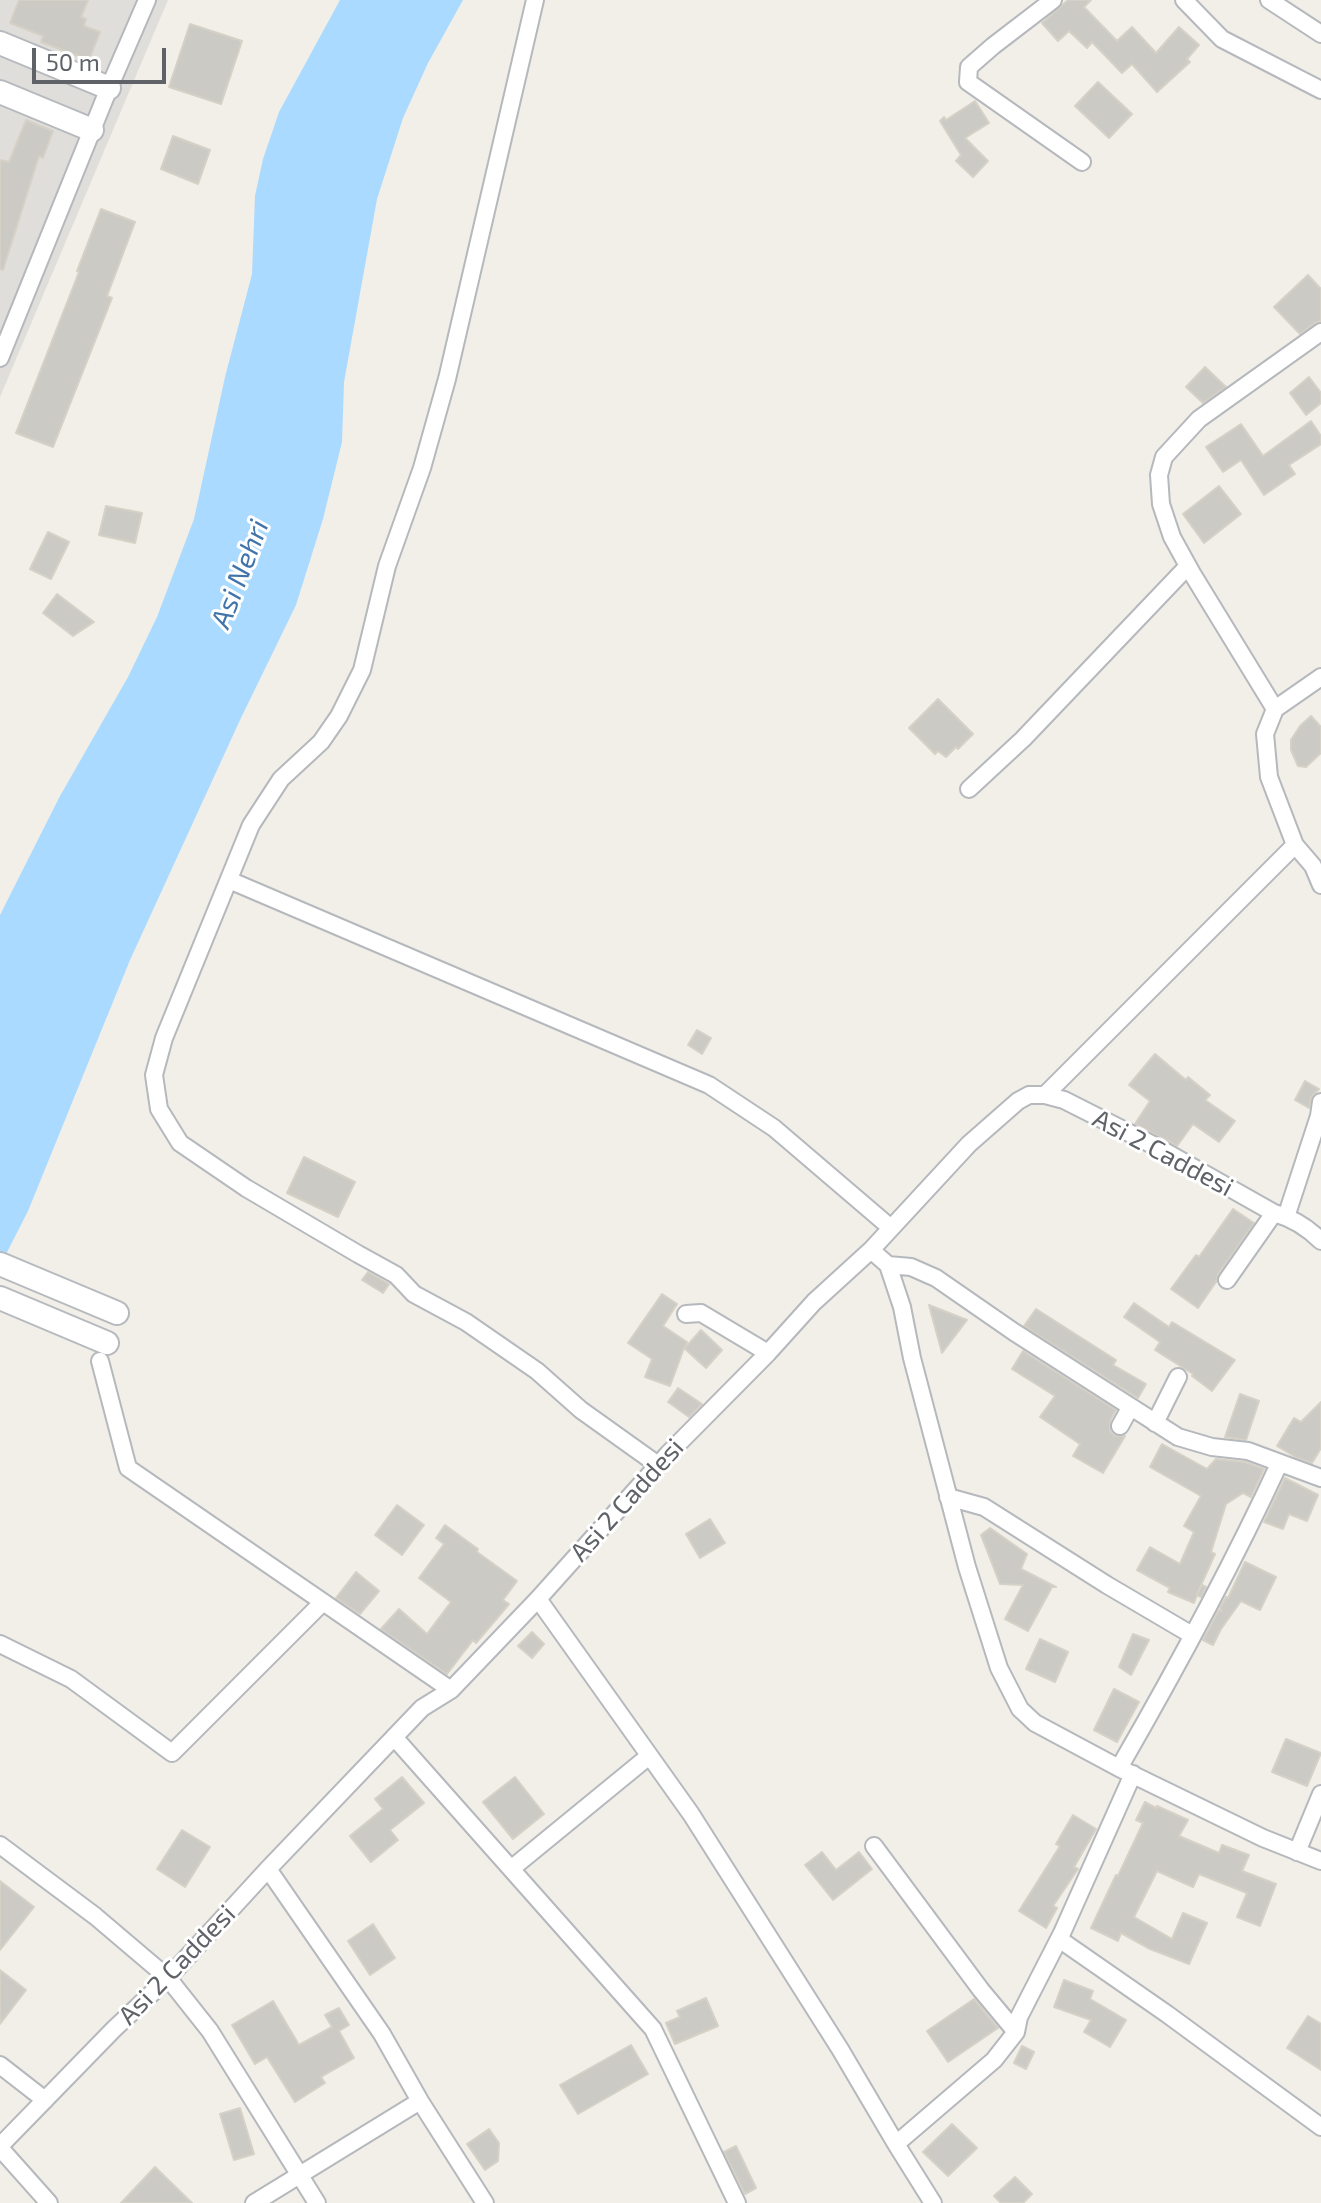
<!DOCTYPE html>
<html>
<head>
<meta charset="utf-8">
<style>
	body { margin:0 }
	#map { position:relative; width:1321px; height:2203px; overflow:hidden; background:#f1efe8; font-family:"Exo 2",sans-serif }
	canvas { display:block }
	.scale { position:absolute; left:32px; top:48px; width:134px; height:36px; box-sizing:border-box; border:4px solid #5f6368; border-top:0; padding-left:10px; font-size:24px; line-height:28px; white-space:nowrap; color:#5f6368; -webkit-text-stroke:6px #fff; paint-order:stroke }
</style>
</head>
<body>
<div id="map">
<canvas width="1321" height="2203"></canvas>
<div class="scale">50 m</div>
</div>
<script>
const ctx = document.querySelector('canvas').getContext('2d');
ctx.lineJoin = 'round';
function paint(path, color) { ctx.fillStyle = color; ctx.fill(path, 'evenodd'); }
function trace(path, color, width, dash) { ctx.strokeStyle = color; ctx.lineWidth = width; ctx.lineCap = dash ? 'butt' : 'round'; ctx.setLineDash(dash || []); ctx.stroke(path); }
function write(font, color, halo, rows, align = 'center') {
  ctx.font = font + ' "Exo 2",sans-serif'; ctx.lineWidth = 6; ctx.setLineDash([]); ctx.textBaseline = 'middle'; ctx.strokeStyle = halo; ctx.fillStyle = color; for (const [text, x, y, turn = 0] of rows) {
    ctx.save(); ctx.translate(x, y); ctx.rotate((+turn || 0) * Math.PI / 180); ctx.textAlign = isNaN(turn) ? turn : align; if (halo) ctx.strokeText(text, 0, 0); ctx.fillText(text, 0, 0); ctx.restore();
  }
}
paint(new Path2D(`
	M 0,0 L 168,0 L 0,397 Z`), '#e0deda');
paint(new Path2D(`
	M 340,0 L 463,0 L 428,63 L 403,118 L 377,199 L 344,382 L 342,442 L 323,519 L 296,605 L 240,720 L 130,960 L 28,1211 L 0,1266 L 0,915 L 60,796 L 128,677 L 157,617 L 194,519 L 225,377 L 252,274 L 255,196 L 263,159 L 279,112 Z`), '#aadaff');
const building = new Path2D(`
	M 19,0 L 88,0 L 81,17 L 86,19 L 84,26 L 100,32 L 89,60 L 41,42 L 43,36 L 10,23 Z
	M 1068,0 L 1091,0 L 1084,7 L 1117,41 L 1132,27 L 1156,53 L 1179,27 L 1199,45 L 1187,59 L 1190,62 L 1157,92 L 1132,64 L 1122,73 L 1092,42 L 1087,48 L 1069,31 L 1058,41 L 1042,23 Z
	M 190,24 L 242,41 L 221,104 L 169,87 Z
	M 1098,82 L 1132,114 L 1109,138 L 1075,106 Z
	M 975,101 L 989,123 L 965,138 L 988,161 L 973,177 L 956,161 L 961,155 L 940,121 L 944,117 L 946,120 Z
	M 26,120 L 53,131 L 43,158 L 39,156 L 3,270 L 0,269 L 0,160 L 9,162 Z
	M 173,136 L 210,150 L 198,184 L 161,169 Z
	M 101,209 L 135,222 L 107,296 L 112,298 L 53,447 L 16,433 L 79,272 L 77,271 Z
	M 1308,275 L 1321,289 L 1321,321 L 1315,323 L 1300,334 L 1274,307 Z
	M 1205,367 L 1226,387 L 1203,403 L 1186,387 Z
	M 1309,377 L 1321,393 L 1321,403 L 1306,415 L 1290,393 Z
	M 1311,421 L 1321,436 L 1321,444 L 1289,465 L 1295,474 L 1264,495 L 1241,460 L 1223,472 L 1206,447 L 1241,424 L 1263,456 Z
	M 1219,486 L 1241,514 L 1204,543 L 1183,514 Z
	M 106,506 L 142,513 L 135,543 L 99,535 Z
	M 48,532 L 69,542 L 51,579 L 30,569 Z
	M 57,594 L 94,622 L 73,636 L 43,613 Z
	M 938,699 L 973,734 L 958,749 L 956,747 L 946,757 L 938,751 L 935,754 L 909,728 Z
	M 1311,716 L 1321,727 L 1321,753 L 1306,767 L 1298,766 L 1291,750 L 1291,740 L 1300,726 Z
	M 697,1030 L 711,1038 L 702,1054 L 688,1045 Z
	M 1155,1054 L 1186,1080 L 1188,1077 L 1210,1095 L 1205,1100 L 1235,1121 L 1219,1142 L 1193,1124 L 1177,1146 L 1135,1124 L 1150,1101 L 1129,1085 Z
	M 1305,1081 L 1319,1089 L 1312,1096 L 1309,1108 L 1295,1100 Z
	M 304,1157 L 355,1182 L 338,1217 L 287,1193 Z
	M 1233,1209 L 1254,1223 L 1218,1274 L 1216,1282 L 1198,1308 L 1171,1289 L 1196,1255 L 1199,1257 Z
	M 368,1272 L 389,1284 L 383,1293 L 362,1280 Z
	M 662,1294 L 677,1304 L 663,1326 L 687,1342 L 685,1348 L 701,1330 L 722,1350 L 706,1368 L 684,1348 L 670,1386 L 645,1377 L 652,1359 L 628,1343 Z
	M 1134,1303 L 1169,1327 L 1172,1322 L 1235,1360 L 1212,1391 L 1192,1376 L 1193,1374 L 1155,1350 L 1160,1342 L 1124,1317 Z
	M 929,1305 L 967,1320 L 942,1353 Z
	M 1036,1309 L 1116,1360 L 1113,1365 L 1146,1384 L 1138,1398 L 1024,1326 Z
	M 1023,1351 L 1116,1410 L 1110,1421 L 1110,1431 L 1115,1436 L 1125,1436 L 1103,1473 L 1073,1456 L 1080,1444 L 1040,1417 L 1055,1396 L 1012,1369 Z
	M 678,1388 L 702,1404 L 689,1417 L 668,1402 Z
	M 1240,1394 L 1259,1401 L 1246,1440 L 1225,1437 Z
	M 1321,1402 L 1321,1448 L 1312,1463 L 1297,1458 L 1277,1446 L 1294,1418 L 1301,1422 Z
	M 1162,1444 L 1207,1469 L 1216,1459 L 1245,1462 L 1264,1469 L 1251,1497 L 1243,1493 L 1226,1504 L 1211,1552 L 1215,1554 L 1197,1594 L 1202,1585 L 1206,1587 L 1201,1597 L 1197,1595 L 1194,1603 L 1168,1592 L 1170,1588 L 1137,1570 L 1150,1547 L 1180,1564 L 1194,1532 L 1184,1526 L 1201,1496 L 1150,1467 Z
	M 1285,1478 L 1318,1495 L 1307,1521 L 1289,1514 L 1283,1529 L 1264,1522 Z
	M 397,1505 L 424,1525 L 402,1555 L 375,1535 Z
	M 710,1519 L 725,1543 L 700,1558 L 686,1534 Z
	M 445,1525 L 478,1549 L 477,1552 L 517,1581 L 503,1600 L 509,1604 L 499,1616 L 476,1643 L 473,1640 L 447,1674 L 381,1629 L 399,1609 L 427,1634 L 451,1602 L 419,1578 L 444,1544 L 436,1538 Z
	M 990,1528 L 1027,1554 L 1021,1569 L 1056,1587 L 1052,1587 L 1028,1631 L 1005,1619 L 1023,1585 L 1000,1584 L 981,1535 Z
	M 1245,1562 L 1276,1577 L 1260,1610 L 1241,1601 L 1221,1629 L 1213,1645 L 1203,1640 L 1219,1610 L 1222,1611 L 1220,1608 L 1226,1597 L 1228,1598 Z
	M 356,1572 L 379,1591 L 360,1614 L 336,1598 Z
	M 532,1632 L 544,1644 L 532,1658 L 518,1646 Z
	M 1133,1634 L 1149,1640 L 1131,1675 L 1119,1667 Z
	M 1040,1639 L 1068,1652 L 1055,1682 L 1026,1669 Z
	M 1114,1689 L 1139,1702 L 1117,1742 L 1094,1730 Z
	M 1286,1739 L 1321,1753 L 1307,1786 L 1272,1772 Z
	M 402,1777 L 424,1803 L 390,1830 L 398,1840 L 371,1862 L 350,1836 L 383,1809 L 375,1799 Z
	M 515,1777 L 544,1814 L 513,1839 L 483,1802 Z
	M 1145,1802 L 1156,1808 L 1157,1806 L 1188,1820 L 1179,1836 L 1219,1853 L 1222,1845 L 1249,1855 L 1242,1871 L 1276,1884 L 1260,1926 L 1237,1917 L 1247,1893 L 1199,1874 L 1193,1887 L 1157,1871 L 1134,1917 L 1172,1939 L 1183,1913 L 1207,1923 L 1189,1964 L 1150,1949 L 1121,1933 L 1118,1941 L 1091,1928 L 1116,1875 L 1118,1876 L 1143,1823 L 1136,1820 Z
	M 1073,1815 L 1096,1829 L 1074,1867 L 1078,1869 L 1053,1906 L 1057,1908 L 1046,1928 L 1019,1911 L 1060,1846 L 1056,1844 Z
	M 182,1830 L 210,1847 L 185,1887 L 157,1869 Z
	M 822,1852 L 836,1870 L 859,1852 L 872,1869 L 833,1900 L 805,1865 Z
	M 0,1881 L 34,1907 L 0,1950 Z
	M 373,1924 L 395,1958 L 370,1975 L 348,1941 Z
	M 0,1970 L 26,1990 L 0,2024 Z
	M 1064,1980 L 1093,1991 L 1090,1999 L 1126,2020 L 1110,2047 L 1084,2032 L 1091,2020 L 1054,2007 Z
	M 706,1998 L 718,2026 L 675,2044 L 666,2023 L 680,2017 L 677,2011 Z
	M 974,1999 L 998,2028 L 948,2062 L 927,2031 Z
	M 273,2001 L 299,2045 L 332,2027 L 325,2015 L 339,2008 L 349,2025 L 339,2031 L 354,2058 L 321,2077 L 325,2083 L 295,2102 L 267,2057 L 255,2064 L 232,2025 Z
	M 1308,2016 L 1321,2024 L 1321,2070 L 1287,2048 Z
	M 631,2045 L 648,2074 L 578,2114 L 560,2085 Z
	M 1022,2046 L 1034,2052 L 1026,2069 L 1014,2063 Z
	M 240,2108 L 254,2154 L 234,2160 L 220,2114 Z
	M 952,2124 L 977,2148 L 948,2176 L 923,2152 Z
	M 489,2129 L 499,2143 L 498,2161 L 485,2170 L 467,2144 Z
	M 736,2146 L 756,2188 L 745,2194 L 724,2152 Z
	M 155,2167 L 192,2203 L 121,2203 Z
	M 1015,2177 L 1032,2194 L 1023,2203 L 1001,2203 L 994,2196 Z`);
paint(building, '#cccac5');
trace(building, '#d6d1c6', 2);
const street = new Path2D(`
	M 535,0 L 447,379 L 422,468 L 387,566 L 362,670 L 339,716 L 321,742 L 281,779 L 251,825 L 164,1038 L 154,1075 L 159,1109 L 180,1143 L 246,1188 L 358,1254 L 396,1275 L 414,1294 L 466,1322 L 537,1371 L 581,1410 L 658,1465
	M 1053,0 L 993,46 L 969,67 L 968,82 L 1082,162
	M 1184,0 L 1222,39 L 1321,90
	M 1269,0 L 1321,34
	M 0,358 L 109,88 L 147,0
	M 1321,677 L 1275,709 L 1265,734 L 1269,777 L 1295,845 L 1313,866 L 1321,885
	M 1275,709 L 1193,575 L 1172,537 L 1161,504 L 1159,475 L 1164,457 L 1199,419 L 1321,332
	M 969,789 L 1023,739 L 1188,566
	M 229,880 L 709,1085 L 774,1128 L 891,1228
	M 1045,1095 L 1295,845
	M 1286,1217 L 1319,1116 L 1321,1102
	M 871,1250 L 888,1265 L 902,1307 L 912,1358 L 967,1567 L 999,1668 L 1020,1709 L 1035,1723 L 1119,1768 L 1263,1838 L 1321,1861
	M 888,1265 L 911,1267 L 936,1278 L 1014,1332 L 1178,1437 L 1212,1447 L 1248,1451 L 1321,1478
	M 1227,1280 L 1274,1213
	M 686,1314 L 701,1313 L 768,1353
	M 100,1361 L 128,1468 L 451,1690
	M 1155,1423 L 1178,1377
	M 1120,1426 L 1130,1408
	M 948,1497 L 984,1507 L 1107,1585 L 1192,1635
	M 538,1599 L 691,1814 L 840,2049 L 896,2144
	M 0,1644 L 71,1679 L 172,1753 L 323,1602
	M 394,1737 L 653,2029 L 737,2203
	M 1119,1768 C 1176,1669 1231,1568 1279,1464
	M 0,1845 L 95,1916 L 168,1978 L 210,2031 L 317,2203
	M 874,1846 L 981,1990 L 1016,2032
	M 1297,1852 L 1321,1794
	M 511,1869 L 649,1756
	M 1059,1939 L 1167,2014 L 1321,2127
	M 0,2065 L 45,2100
	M 420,2101 L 485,2203
	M 0,2146 L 114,2029 L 168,1978 L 268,1869 L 422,1708 L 451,1690 L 538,1599 L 668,1454 L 768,1353 L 814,1302 L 871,1250 L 969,1144 L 1018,1101 L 1029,1095 L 1045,1095 L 1064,1100 L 1157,1147 L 1274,1213 C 1292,1218 1308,1228 1321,1241
	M 0,2148 L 49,2203
	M 254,2203 L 420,2101 L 382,2034 L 268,1869
	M 933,2203 L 896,2144 L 994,2060 L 1016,2032 L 1019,2017 L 1062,1933 L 1133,1774`);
const secondary = new Path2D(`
	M 0,43 L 109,88
	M 0,92 L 92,130
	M 0,1264 L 117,1313
	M 0,1298 L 107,1343`);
trace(street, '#b5b8bc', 20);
trace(secondary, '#b6babf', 26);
trace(street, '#fff', 16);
trace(secondary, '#fff', 22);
write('26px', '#5f6368', '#fff', [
	["Asi 2 Caddesi",1163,1153,28],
	["Asi 2 Caddesi",627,1500,-48],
	["Asi 2 Caddesi",177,1965,-46]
]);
write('italic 28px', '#4174aa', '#fff', [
	["Asi Nehri",240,574,-69]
]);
</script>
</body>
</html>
